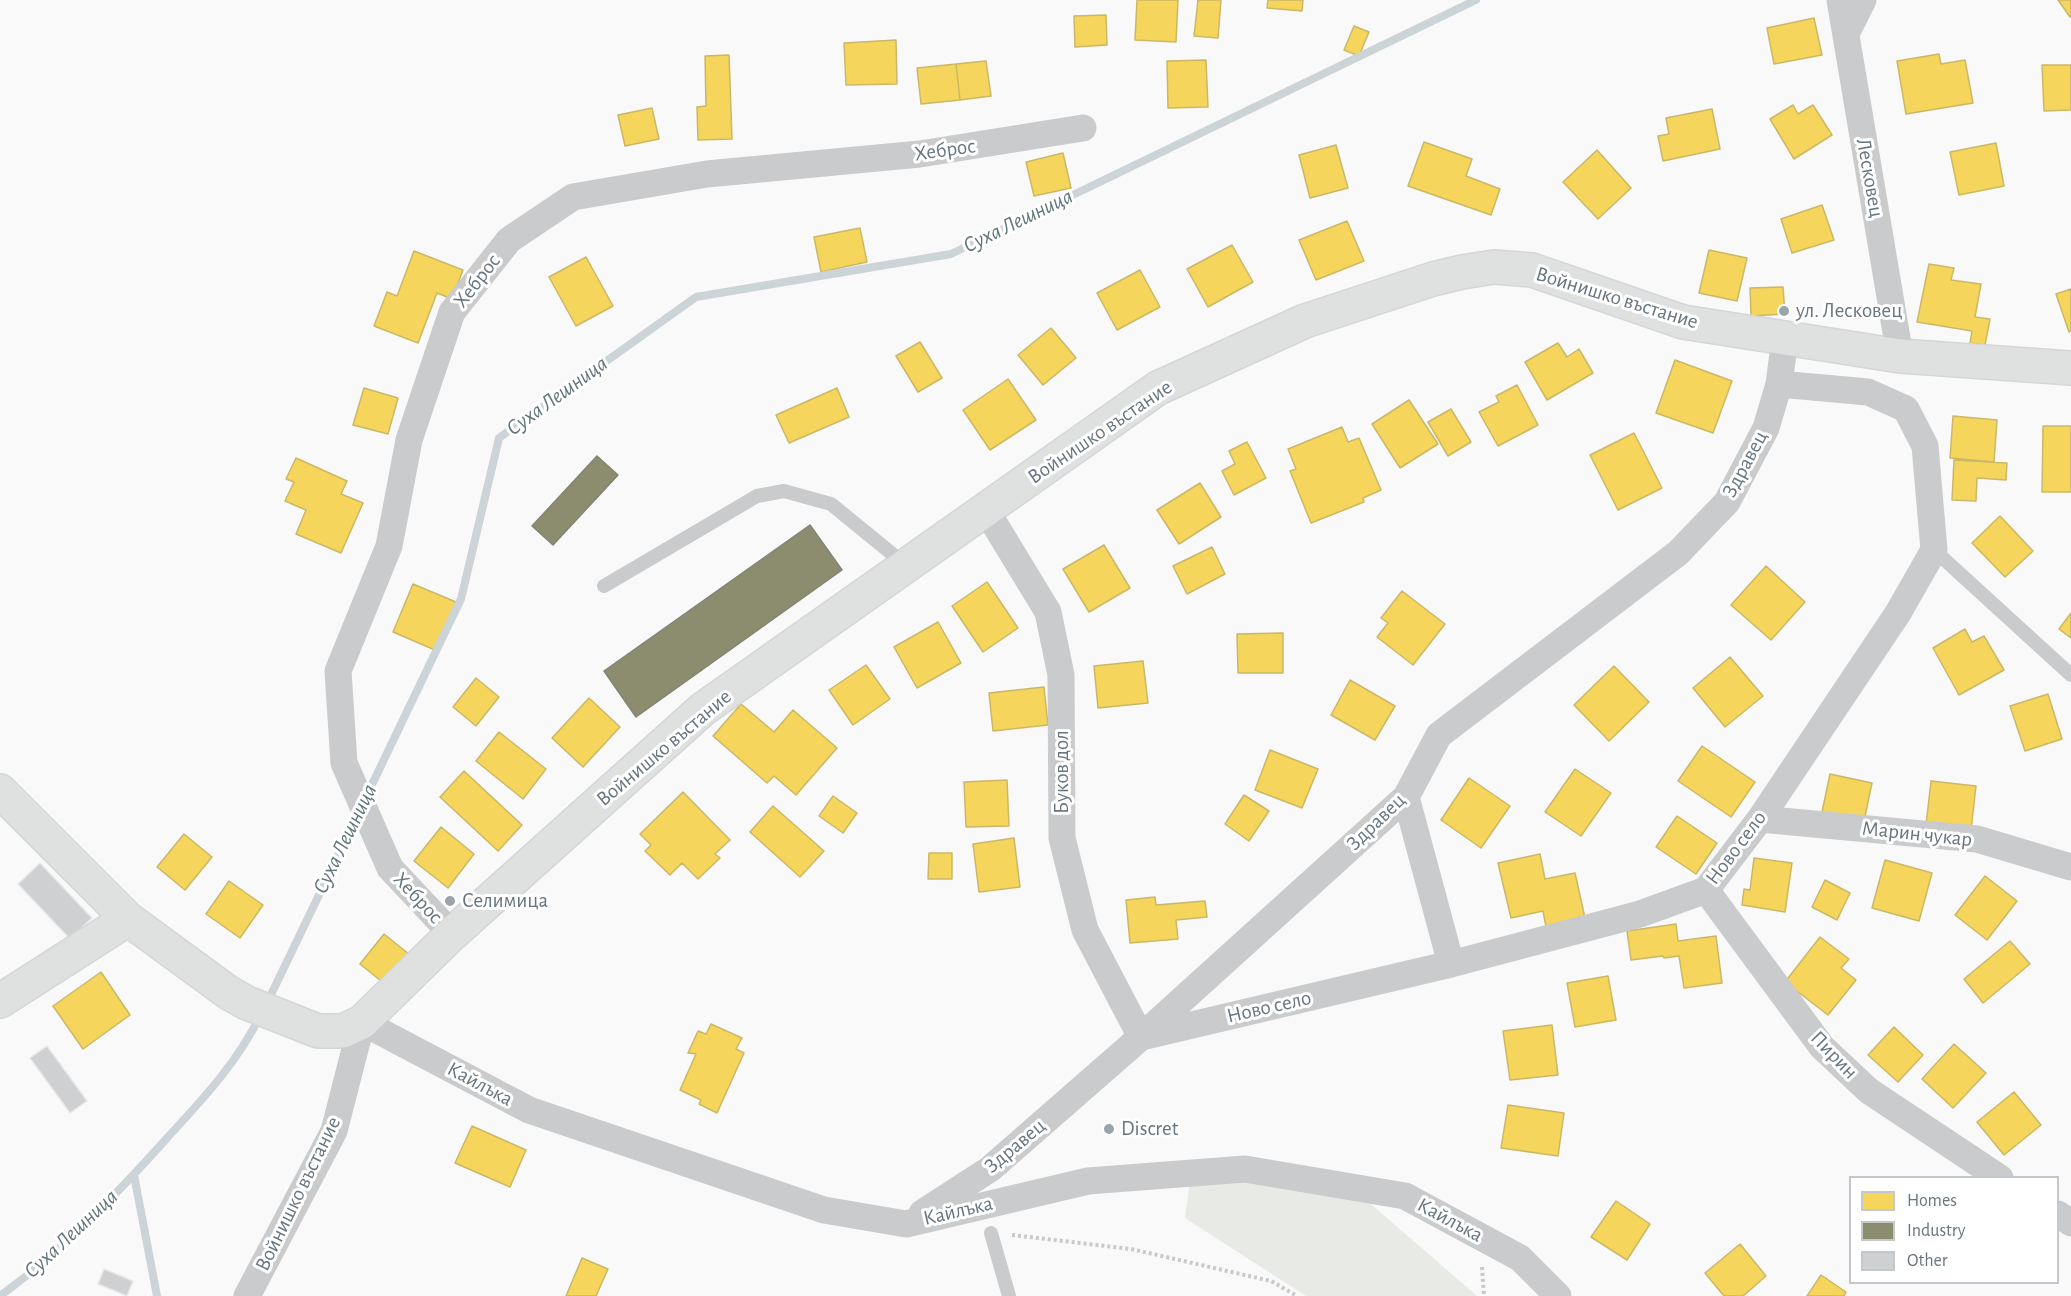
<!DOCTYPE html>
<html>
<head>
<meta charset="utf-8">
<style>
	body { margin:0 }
	#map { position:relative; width:2071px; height:1296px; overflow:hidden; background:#f9f9f9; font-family:"Alegreya Sans",sans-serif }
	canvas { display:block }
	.legend { position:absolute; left:1849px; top:1176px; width:210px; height:108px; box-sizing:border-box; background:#fff; border:2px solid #c2c8cd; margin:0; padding:8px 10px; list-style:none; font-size:18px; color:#667681 }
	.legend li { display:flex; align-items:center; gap:12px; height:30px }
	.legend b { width:30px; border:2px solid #c2c8cd }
</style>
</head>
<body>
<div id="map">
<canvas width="2071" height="1296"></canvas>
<ul class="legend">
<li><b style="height:16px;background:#f6d55c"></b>Homes</li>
<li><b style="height:16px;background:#8c8c6e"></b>Industry</li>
<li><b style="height:16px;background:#ced0d1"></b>Other</li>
</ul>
</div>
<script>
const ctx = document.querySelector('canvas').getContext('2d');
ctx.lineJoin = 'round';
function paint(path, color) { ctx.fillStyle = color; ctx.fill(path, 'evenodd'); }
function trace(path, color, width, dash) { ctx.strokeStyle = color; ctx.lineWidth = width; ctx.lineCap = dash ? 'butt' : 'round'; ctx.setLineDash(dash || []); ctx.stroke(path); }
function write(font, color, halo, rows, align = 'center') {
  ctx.font = font + ' "Alegreya Sans",sans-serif'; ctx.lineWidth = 6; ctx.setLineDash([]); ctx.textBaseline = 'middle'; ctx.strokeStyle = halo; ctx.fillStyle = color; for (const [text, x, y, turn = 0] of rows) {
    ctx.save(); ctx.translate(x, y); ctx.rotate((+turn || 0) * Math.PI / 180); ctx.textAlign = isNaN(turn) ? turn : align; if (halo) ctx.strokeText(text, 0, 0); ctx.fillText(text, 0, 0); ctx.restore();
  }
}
paint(new Path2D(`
	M 1191,1174 L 1350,1186 L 1477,1296 L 1306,1296 L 1185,1218 Z`), '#e8eae6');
const homes = new Path2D(`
	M 1137,0 L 1178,0 L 1176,42 L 1135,40 Z
	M 1198,0 L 1221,0 L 1218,38 L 1194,36 Z
	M 1268,0 L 1303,0 L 1302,11 L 1267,8 Z
	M 2058,0 L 2071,0 L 2071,16 L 2070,17 Z
	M 1106,15 L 1107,45 L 1075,47 L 1074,16 Z
	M 1814,18 L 1822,55 L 1774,64 L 1767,28 Z
	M 1354,26 L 1369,32 L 1359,56 L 1344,50 Z
	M 896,40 L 897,84 L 846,85 L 844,43 Z
	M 1939,54 L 1941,64 L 1965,60 L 1973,103 L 1906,114 L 1897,61 Z
	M 729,55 L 732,139 L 698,140 L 697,107 L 706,106 L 705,56 Z
	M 1206,60 L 1208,107 L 1168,108 L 1167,61 Z
	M 986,61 L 991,96 L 960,100 L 956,64 Z
	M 956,64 L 960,100 L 921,104 L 917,68 Z
	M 2042,65 L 2071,65 L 2071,110 L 2044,111 Z
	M 1793,105 L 1798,114 L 1813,105 L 1832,135 L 1794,159 L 1770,119 Z
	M 652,108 L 659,139 L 625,146 L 618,115 Z
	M 1712,109 L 1720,149 L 1663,161 L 1658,136 L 1669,134 L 1666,118 Z
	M 1424,142 L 1472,159 L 1466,176 L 1500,189 L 1491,215 L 1408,186 Z
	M 1996,143 L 2004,186 L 1959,195 L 1950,152 Z
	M 1336,145 L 1348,188 L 1310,198 L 1299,155 Z
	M 1597,150 L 1631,188 L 1598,219 L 1563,182 Z
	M 1063,153 L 1071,188 L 1034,196 L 1026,162 Z
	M 1822,205 L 1834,240 L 1792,253 L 1781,219 Z
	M 1347,221 L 1364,261 L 1316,280 L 1299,240 Z
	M 860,228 L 867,262 L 821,272 L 814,237 Z
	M 1232,245 L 1253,282 L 1208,307 L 1187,269 Z
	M 1709,250 L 1747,258 L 1737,301 L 1699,293 Z
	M 414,251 L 463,270 L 452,299 L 437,293 L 418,343 L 374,326 L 387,292 L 397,296 Z
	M 586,257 L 613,306 L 576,326 L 549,277 Z
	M 1929,264 L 1954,268 L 1951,280 L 1981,284 L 1975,317 L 1990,319 L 1985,345 L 1970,343 L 1972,331 L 1917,322 Z
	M 1140,270 L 1160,307 L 1117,330 L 1097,293 Z
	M 1783,287 L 1785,314 L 1751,316 L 1750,288 Z
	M 2071,289 L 2071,331 L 2069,332 L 2056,294 Z
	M 1051,328 L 1076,358 L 1043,385 L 1018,355 Z
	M 920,342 L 942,378 L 918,392 L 896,356 Z
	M 1558,343 L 1567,357 L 1579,349 L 1593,373 L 1547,400 L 1525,362 Z
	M 1675,360 L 1732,381 L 1713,433 L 1656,413 Z
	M 1008,379 L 1036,420 L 990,450 L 963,410 Z
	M 1517,385 L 1538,425 L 1498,446 L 1479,412 L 1499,402 L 1496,396 Z
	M 364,388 L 398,398 L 388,434 L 353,425 Z
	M 837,388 L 849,417 L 789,443 L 776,415 Z
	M 1409,400 L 1438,444 L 1400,468 L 1372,424 Z
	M 1451,409 L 1471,442 L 1448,456 L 1428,422 Z
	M 1953,416 L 1997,420 L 1994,462 L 1950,458 Z
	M 2043,426 L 2071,426 L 2071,492 L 2042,492 Z
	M 1342,427 L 1348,442 L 1359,438 L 1381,490 L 1363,498 L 1364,502 L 1311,523 L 1290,471 L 1296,469 L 1288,449 Z
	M 1634,433 L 1662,488 L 1618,510 L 1590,455 Z
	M 1247,442 L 1266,478 L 1234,495 L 1222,471 L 1235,464 L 1229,451 Z
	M 296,458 L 347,481 L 341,494 L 363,503 L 341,553 L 296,534 L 306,510 L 285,501 L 294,482 L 286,479 Z
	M 1954,460 L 2007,463 L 2006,480 L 1977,478 L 1976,501 L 1952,500 Z
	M 1200,483 L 1221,517 L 1179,544 L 1157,510 Z
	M 2000,516 L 2033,551 L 2005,577 L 1972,543 Z
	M 1104,545 L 1130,588 L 1089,612 L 1063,569 Z
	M 1212,547 L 1225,574 L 1187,594 L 1173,566 Z
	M 1766,566 L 1805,602 L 1771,640 L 1731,605 Z
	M 987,582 L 1018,628 L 983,652 L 952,606 Z
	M 413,584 L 456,602 L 435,650 L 393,632 Z
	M 1402,591 L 1445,624 L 1413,665 L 1377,637 L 1388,623 L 1381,618 Z
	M 2071,613 L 2071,638 L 2059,629 Z
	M 938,622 L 961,663 L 917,688 L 894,647 Z
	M 1965,629 L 1972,642 L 1984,636 L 2004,670 L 1959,695 L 1933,648 Z
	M 1283,633 L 1283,673 L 1238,673 L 1237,634 Z
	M 1730,657 L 1763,696 L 1725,727 L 1693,688 Z
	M 1143,661 L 1148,703 L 1098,708 L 1094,666 Z
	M 866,665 L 890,699 L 853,725 L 829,690 Z
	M 1614,666 L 1649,702 L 1609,741 L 1574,705 Z
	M 476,678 L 499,697 L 476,726 L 453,707 Z
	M 1350,680 L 1395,706 L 1375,740 L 1331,715 Z
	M 1044,687 L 1048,725 L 993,731 L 989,693 Z
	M 2048,694 L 2062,739 L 2025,751 L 2010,706 Z
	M 589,698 L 620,727 L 583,767 L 552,738 Z
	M 741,704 L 774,732 L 793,710 L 837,748 L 796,795 L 774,776 L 767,783 L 713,736 Z
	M 499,732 L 546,769 L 523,799 L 476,761 Z
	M 1702,746 L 1755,782 L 1731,817 L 1678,781 Z
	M 1270,750 L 1318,769 L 1302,808 L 1255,790 Z
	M 1575,769 L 1611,793 L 1581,836 L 1545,812 Z
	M 464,771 L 522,825 L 498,851 L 440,797 Z
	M 1830,774 L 1872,783 L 1864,821 L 1822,812 Z
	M 1469,778 L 1510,806 L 1481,848 L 1441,820 Z
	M 1007,780 L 1009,826 L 966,827 L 964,782 Z
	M 1931,781 L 1976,786 L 1971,830 L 1926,825 Z
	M 683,792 L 730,840 L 715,854 L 720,858 L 698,879 L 682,863 L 670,875 L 645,851 L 651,845 L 640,834 Z
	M 1244,795 L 1269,811 L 1249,841 L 1225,824 Z
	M 833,796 L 857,813 L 843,833 L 819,816 Z
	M 773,806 L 824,851 L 800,877 L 750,832 Z
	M 1677,816 L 1717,843 L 1696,874 L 1656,847 Z
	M 441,827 L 474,854 L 448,888 L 414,861 Z
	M 184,834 L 212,857 L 185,890 L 157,867 Z
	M 1014,838 L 1020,887 L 979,892 L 973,844 Z
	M 929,853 L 952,853 L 952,879 L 928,879 Z
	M 1540,854 L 1545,879 L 1575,873 L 1585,918 L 1546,927 L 1543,911 L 1511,918 L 1498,863 Z
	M 1754,858 L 1792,863 L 1785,912 L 1742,905 L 1744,889 L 1750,890 Z
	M 1885,860 L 1932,873 L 1919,921 L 1872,908 Z
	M 1985,876 L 2017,901 L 1987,940 L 1955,915 Z
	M 1825,880 L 1850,893 L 1837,920 L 1812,907 Z
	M 229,881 L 263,905 L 240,938 L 206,914 Z
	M 1155,897 L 1156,905 L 1205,901 L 1207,917 L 1176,920 L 1178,939 L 1130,943 L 1126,900 Z
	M 1676,924 L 1678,941 L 1716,936 L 1722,983 L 1684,988 L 1679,956 L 1664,958 L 1663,956 L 1631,960 L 1627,931 Z
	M 384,934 L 410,955 L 386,985 L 360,964 Z
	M 1820,937 L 1849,959 L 1841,968 L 1856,980 L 1828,1015 L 1785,982 Z
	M 2010,941 L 2030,964 L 1983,1003 L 1964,979 Z
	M 101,972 L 130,1015 L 83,1049 L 53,1006 Z
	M 1608,976 L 1616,1020 L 1575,1027 L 1567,983 Z
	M 711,1024 L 742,1038 L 736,1049 L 744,1053 L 717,1113 L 699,1104 L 701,1100 L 680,1090 L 696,1054 L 688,1053 L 698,1031 L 706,1034 Z
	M 1552,1025 L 1558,1075 L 1510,1080 L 1503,1031 Z
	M 1894,1027 L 1923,1055 L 1898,1082 L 1868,1055 Z
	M 1954,1044 L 1986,1073 L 1953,1108 L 1922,1079 Z
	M 2014,1092 L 2041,1125 L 2004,1155 L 1977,1122 Z
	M 1508,1105 L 1564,1113 L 1558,1156 L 1501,1148 Z
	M 472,1126 L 526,1150 L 510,1187 L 455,1163 Z
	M 1616,1201 L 1650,1224 L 1627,1260 L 1591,1237 Z
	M 1740,1244 L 1766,1276 L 1743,1296 L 1724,1296 L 1705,1273 Z
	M 582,1258 L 608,1269 L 596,1296 L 566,1296 Z
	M 1821,1275 L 1846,1292 L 1844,1296 L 1807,1296 Z`);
paint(homes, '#f6d55c');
trace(homes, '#cbb867', 1.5);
const industry = new Path2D(`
	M 597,456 L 618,475 L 553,545 L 532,526 Z
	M 810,525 L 842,570 L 636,717 L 604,671 Z`);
paint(industry, '#8c8c6e');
trace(industry, '#818574', 1.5);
trace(new Path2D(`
	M 366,797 L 461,599 L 499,438 L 696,297 L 951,254 L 1476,0
	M 267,1003 L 359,812
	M 134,1175 L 157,1296
	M 0,1296 C 62,1251 116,1195 167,1138 C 202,1100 238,1062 261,1014`), '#ccd4d7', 8);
const building = new Path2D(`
	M 40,863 L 92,918 L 70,939 L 18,884 Z
	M 47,1046 L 87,1101 L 70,1113 L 30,1058 Z
	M 104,1269 L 133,1281 L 127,1296 L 98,1284 Z`);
paint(building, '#ced0d1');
trace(building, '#e8e8e8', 1.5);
const secondary = new Path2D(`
	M 0,791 L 128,919 L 229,993 L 247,1003 L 318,1031 L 343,1031 L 362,1022 L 452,934 L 703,709 L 1158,388 L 1305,321 L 1433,279 L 1462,272 L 1494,267 L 1532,270 L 1683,322 L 1900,356 L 2071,368
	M 0,1001 L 128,919`);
trace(secondary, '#d5d6d7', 36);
trace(new Path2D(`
	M 1012,1235 L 1131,1249 L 1271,1281 L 1297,1296
	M 1482,1267 L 1484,1296`), '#c8c9ca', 4, [3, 3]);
trace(new Path2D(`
	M 1934,550 L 2071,675
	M 604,586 L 757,496 L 784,491 L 831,504 L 907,566
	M 991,1233 L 1009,1296`), '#cacbcc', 14);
trace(new Path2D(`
	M 1840,0 L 1900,356
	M 1846,34 L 1863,0
	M 986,510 L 1048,612 L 1061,675 L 1062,838 L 1085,930 L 1141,1037 L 1451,964 L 1640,914 L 1706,890 L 1760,819 L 1898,613 L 1934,550 L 1925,446 L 1906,409 L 1868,392 L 1779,384
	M 1406,797 L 1451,964
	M 1760,819 L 1977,839 L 2071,867
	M 1706,890 L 1822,1047 L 1869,1091 L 2000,1178
	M 452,934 L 390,868 L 344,763 L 338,671 L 389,546 L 409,440 L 452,312 L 509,240 L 573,197 L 707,174 L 920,154 L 1083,128
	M 922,1213 L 990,1169 L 1141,1037 L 1406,797 L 1439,735 L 1678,553 L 1727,502 L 1766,428 L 1779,384 L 1785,338
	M 2058,1214 L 2071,1223
	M 247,1296 L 334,1131 L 362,1022 L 529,1110 L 824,1210 L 906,1224 L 1088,1181 L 1245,1169 L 1405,1196 L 1520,1258 L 1558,1296`), '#cacbcc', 27);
trace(secondary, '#dfe0e0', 33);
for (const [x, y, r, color] of [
	[1784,311,6,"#99a4ab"],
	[450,901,6,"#99a4ab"],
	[1109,1129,6,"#99a4ab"]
]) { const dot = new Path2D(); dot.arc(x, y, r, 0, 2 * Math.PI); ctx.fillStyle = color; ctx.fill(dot); trace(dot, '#fff', 2); }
write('21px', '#667681', '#fff', [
	["Хеброс",945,150,-8],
	["Лесковец",1870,178,80],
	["Хеброс",477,281,-52],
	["Войнишко въстание",1617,298,17],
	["Войнишко въстание",1100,432,-34],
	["Здравец",1745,464,-62],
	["Войнишко въстание",664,748,-40],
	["Буков дол",1062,772,-90],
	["Здравец",1376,822,-44],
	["Марин чукар",1917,834,6],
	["Ново село",1736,848,-53],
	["Хеброс",418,898,47],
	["Ново село",1269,1007,-13],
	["Пирин",1834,1055,46],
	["Кайлъка",480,1084,28],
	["Здравец",1015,1146,-40],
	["Войнишко въстание",298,1194,-64],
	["Кайлъка",958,1211,-13],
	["Кайлъка",1450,1220,28]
]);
write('21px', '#667681', '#fff', [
	["ул. Лесковец",1796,311],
	["Селимица",462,901],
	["Discret",1121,1129]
], 'left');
write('italic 22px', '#60757b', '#fff', [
	["Суха Лешница",1018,221,-26],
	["Суха Лешница",557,396,-36],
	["Суха Лешница",345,839,-64],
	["Суха Лешница",71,1234,-43]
]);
</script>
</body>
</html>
